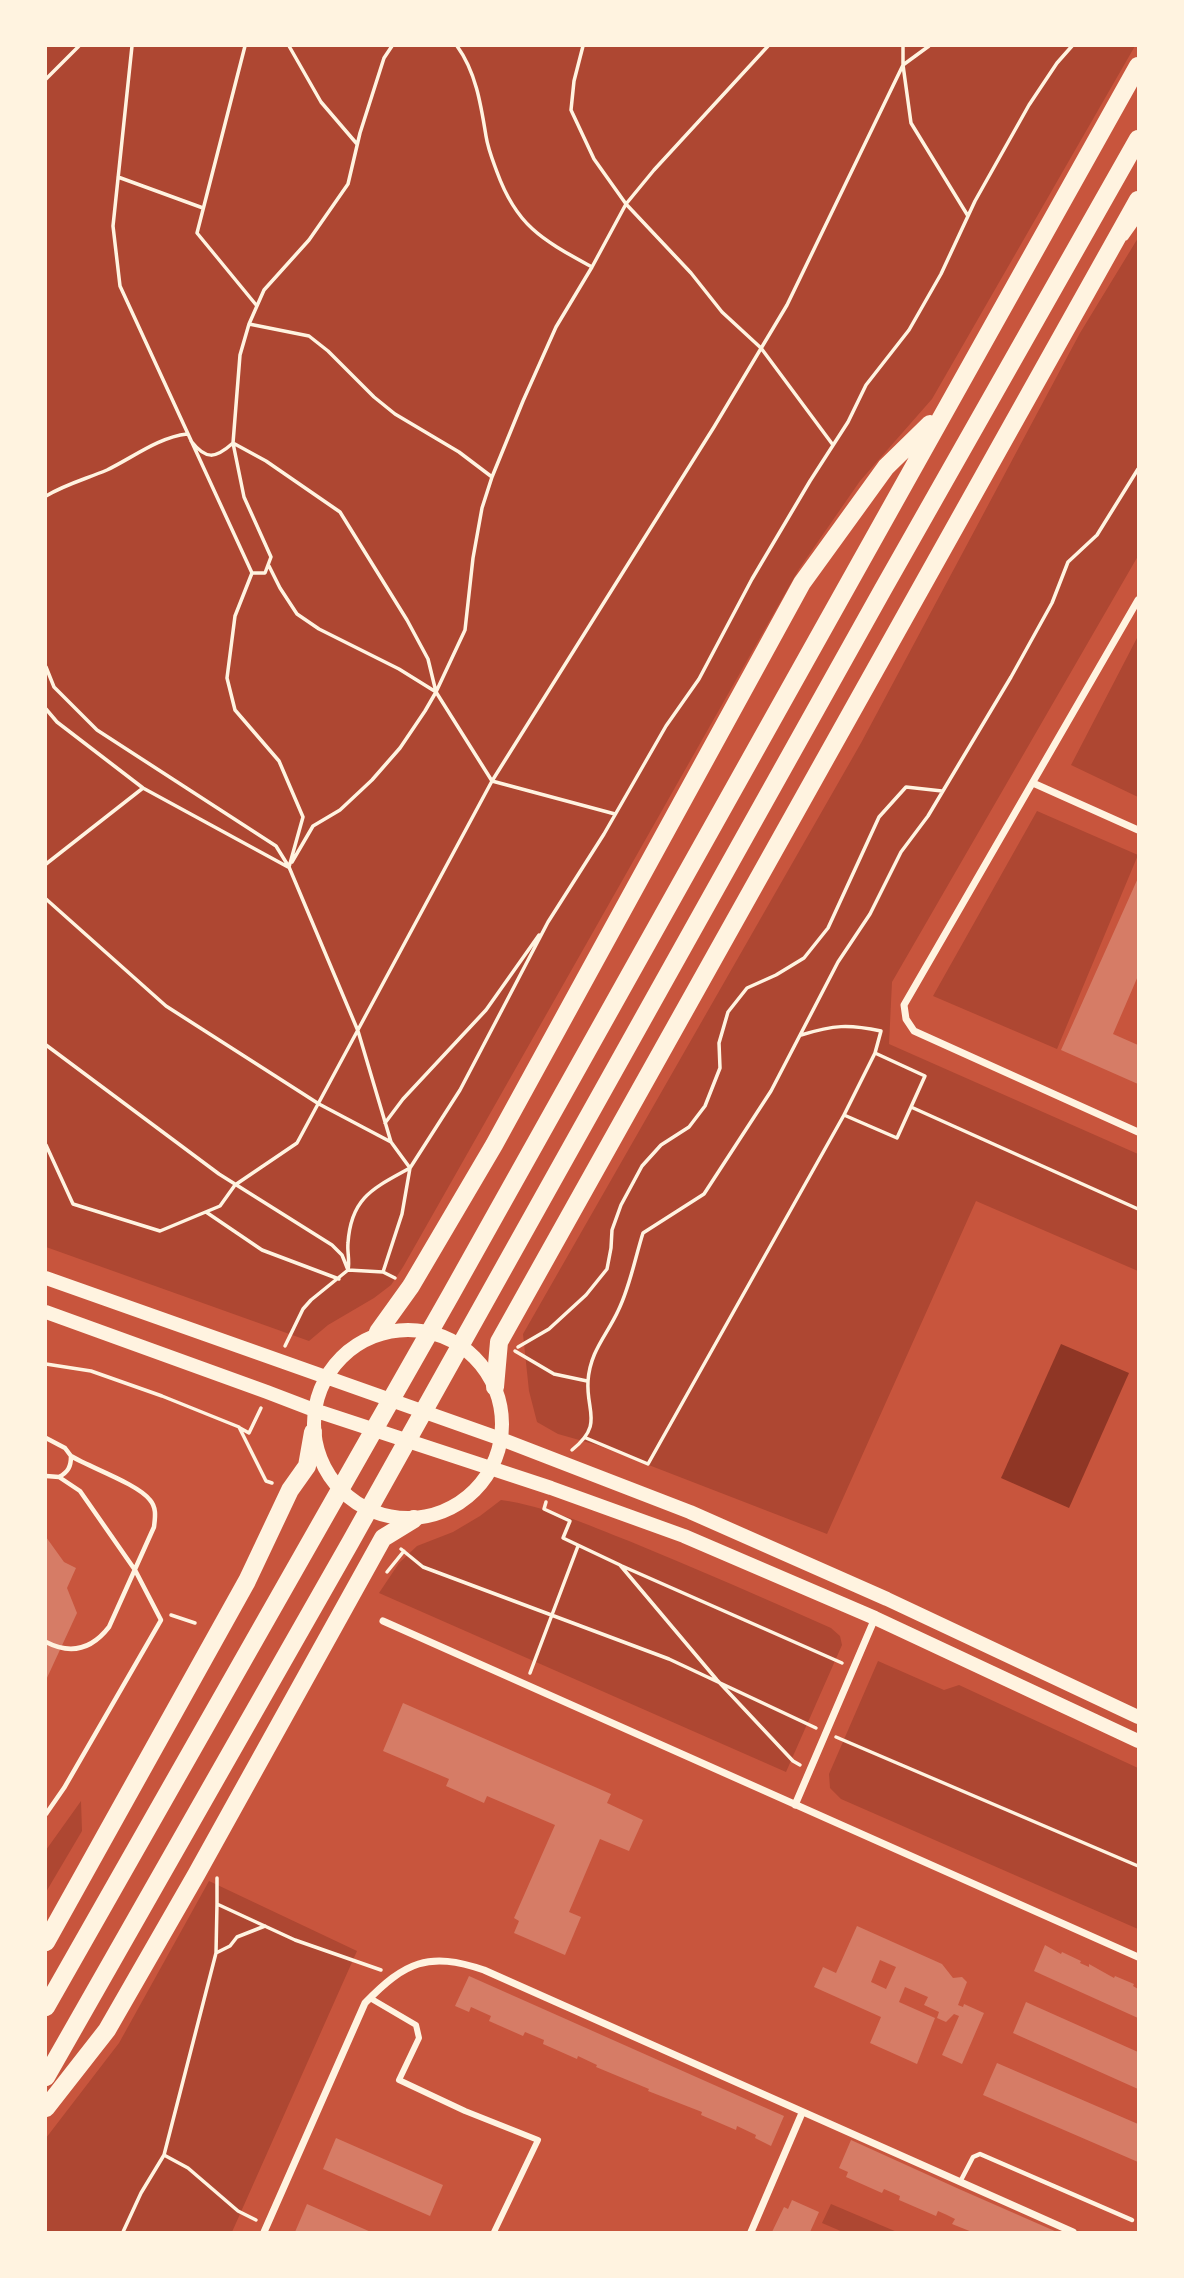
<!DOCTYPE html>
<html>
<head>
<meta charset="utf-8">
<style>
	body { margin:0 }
	#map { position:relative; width:1184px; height:2278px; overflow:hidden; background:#c8553d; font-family:"Space Grotesk",sans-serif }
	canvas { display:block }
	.frame { position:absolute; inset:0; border:47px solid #fff3e0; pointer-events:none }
</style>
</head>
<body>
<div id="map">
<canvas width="1184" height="2278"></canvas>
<div class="frame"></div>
</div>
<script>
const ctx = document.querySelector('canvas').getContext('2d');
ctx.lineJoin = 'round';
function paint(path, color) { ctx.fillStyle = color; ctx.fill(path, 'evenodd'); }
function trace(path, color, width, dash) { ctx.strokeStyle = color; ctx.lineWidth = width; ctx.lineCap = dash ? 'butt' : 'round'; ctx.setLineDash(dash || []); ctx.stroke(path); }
paint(new Path2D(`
	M 46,46 L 1135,46 L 932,399 L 860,481 L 799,569 L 403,1267 L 391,1285 L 374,1298 L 328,1325 L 309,1341 L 46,1247 Z
	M 1138,238 L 1138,556 L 892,982 L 889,1044 L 1138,1154 L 1138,1271 L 976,1201 L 827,1534 L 597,1445 L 558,1434 L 537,1422 L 529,1391 L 523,1334 L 861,743 L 1080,333 Z
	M 1138,636 L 1138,797 L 1071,765 Z
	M 1037,811 L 1138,855 L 1057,1049 L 933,996 Z
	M 501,1500 C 545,1506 588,1525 629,1541 C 697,1569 764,1598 831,1628 L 840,1636 L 842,1645 L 786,1772 L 379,1593 L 399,1563 L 417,1546 L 453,1532 L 480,1516 Z
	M 878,1661 L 944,1690 L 959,1685 L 1138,1768 L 1138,1929 L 841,1799 L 830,1788 L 829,1774 Z
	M 81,1801 L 82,1831 L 46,1892 L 46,1850 Z
	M 209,1881 L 357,1951 L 232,2232 L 46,2232 L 46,2138 L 119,2043 Z
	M 831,2204 L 897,2232 L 843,2232 L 822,2223 Z`), '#ae4732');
paint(new Path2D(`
	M 1061,1344 L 1129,1373 L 1069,1508 L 1001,1478 Z`), '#8f3625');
paint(new Path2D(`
	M 1138,878 L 1138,976 L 1113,1034 L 1138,1045 L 1138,1084 L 1061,1050 Z
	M 46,1537 L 64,1562 L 76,1568 L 67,1588 L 77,1613 L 46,1680 Z
	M 403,1703 L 611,1794 L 607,1803 L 643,1820 L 629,1851 L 600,1839 L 569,1912 L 581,1917 L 565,1955 L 514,1933 L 519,1921 L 514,1918 L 555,1825 L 487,1796 L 484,1803 L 446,1786 L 449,1779 L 383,1751 Z
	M 857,1926 L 942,1964 L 953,1978 L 962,1977 L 967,1982 L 958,2005 L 963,2007 L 964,2004 L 984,2013 L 962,2064 L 942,2055 L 959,2016 L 954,2014 L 946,2022 L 937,2018 L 939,2012 L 924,2005 L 928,1997 L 905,1987 L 899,2002 L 935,2018 L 917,2064 L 870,2043 L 881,2017 L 814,1987 L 823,1967 L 836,1973 ZM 880,1960 L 896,1967 L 886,1989 L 871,1982 Z
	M 1045,1945 L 1061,1954 L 1062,1952 L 1081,1961 L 1080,1963 L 1089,1967 L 1089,1964 L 1114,1978 L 1115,1976 L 1134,1984 L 1133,1986 L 1138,1989 L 1138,2018 L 1034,1971 Z
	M 469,1976 L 784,2116 L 771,2146 L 755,2138 L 756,2135 L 737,2126 L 736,2130 L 701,2115 L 702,2112 L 648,2091 L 649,2089 L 596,2067 L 597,2065 L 578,2056 L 577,2059 L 543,2044 L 544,2040 L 525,2032 L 523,2036 L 489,2021 L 491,2016 L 471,2007 L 469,2012 L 455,2006 Z
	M 1026,2002 L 1138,2052 L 1138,2089 L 1013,2033 Z
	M 997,2063 L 1138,2124 L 1138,2162 L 983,2095 Z
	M 336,2138 L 443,2185 L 430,2216 L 323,2169 Z
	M 851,2140 L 959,2189 L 1057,2232 L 972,2232 L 952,2224 L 955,2219 L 947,2215 L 938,2211 L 936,2216 L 899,2200 L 900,2196 L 884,2189 L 882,2193 L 846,2177 L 848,2172 L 839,2168 Z
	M 792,2200 L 819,2212 L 810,2232 L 772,2232 L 784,2207 L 788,2209 Z
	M 307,2204 L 371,2232 L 295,2232 Z`), '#d67c66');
trace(new Path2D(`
	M 132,46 L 113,226 L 120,286 L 252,573 L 235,616 L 227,678 L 235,710 L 279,761 L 303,817 L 289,867 L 358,1031 L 391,1142 L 410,1168 L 460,1090 L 548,922 L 604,834 L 666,726 L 699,679 L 752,579 L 810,481 L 848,422 L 866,385 L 909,330 L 941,274 L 975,201 L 1029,105 L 1057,63 L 1072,46
	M 245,46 L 197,233 L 257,306
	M 289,46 L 321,102 L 357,144
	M 457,46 C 476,72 481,105 486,136 C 488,149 493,161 497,172 C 517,227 543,240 592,267
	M 583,46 L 574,81 L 571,110 L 594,159 L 626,204 L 691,273 L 722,312 L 761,348 L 833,445
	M 929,46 L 903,65 L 911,123 L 968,216
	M 46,79 L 79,46
	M 118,177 L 203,208
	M 249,324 L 309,336 L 328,351 L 374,397 L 395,414 L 459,452 L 492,477
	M 191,441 C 206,460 215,459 233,443 L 266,461 L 340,512 L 407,620 L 428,659 L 436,692 L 492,781 L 615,814
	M 46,496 C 66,484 86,479 107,470 C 132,458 159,437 187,434
	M 269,566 L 280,588 L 297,614 L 319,629 L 399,669 L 436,692
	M 252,573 L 265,573 L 271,557 L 244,497 L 233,443 L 240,355 L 249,324 L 264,290 L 309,240 L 348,184 L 360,133 L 384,58 L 392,46
	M 46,667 L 54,687 L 97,730 L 276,846 L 289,867
	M 46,709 L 57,722 L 143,788 L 288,867
	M 292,862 L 313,826 L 340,810 L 372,780 L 400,748 L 425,711 L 436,692 L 465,630 L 473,558 L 482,508 L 492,477 L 523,401 L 556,327 L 592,267 L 626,204 L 654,170 L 768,46
	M 46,864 L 143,788
	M 46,899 L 166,1006 L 319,1104 L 391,1142
	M 46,1045 L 219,1174 L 332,1245 L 342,1255 L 348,1270 L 311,1300 L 303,1309 L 285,1346
	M 911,1107 L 1138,1209
	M 844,1115 L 897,1138 L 925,1076 L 875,1053
	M 385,1123 L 403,1099 L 486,1010 L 539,935
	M 46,1145 L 73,1204 L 160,1231 L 220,1206 L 235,1185 L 297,1143 L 492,781 L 714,427 L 787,305 L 903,65 L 903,46
	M 206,1212 L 262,1250 L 339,1279
	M 383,1272 L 402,1214 L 410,1168
	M 395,1278 L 383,1272 L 348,1270 C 350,1260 347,1252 348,1243 C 351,1197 374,1188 410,1168
	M 518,1347 L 549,1329 L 586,1295 L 607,1269 L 611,1248 L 612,1230 L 621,1205 L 642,1166 L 661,1145 L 689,1127 L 705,1106 L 720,1068 L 719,1043 L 728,1012 L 747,988 L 776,975 L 804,958 L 828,928 L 879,817 L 906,787 L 942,791
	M 515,1351 L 554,1374 L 587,1381
	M 46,1364 L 91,1371 L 162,1396 L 239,1427 L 266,1481 L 272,1483
	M 240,1428 L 249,1433 L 261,1408
	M 586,1438 L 648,1464 L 844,1115 L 875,1053 L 881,1031 C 848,1024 834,1025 801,1035
	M 572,1450 C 604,1424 586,1412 588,1381 C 590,1351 607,1335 618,1311 C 630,1287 635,1258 643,1233 L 704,1194 L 771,1091 L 838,962 L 870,914 L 901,852 L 928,816 L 1011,677 L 1052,603 L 1068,562 L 1097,535 L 1138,469
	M 546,1502 L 544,1509 L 570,1521 L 563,1538 L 620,1565 L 717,1680 L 793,1761 L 800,1765
	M 401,1549 L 423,1567 L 669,1659 L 816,1728
	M 622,1566 L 842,1663
	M 387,1572 L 404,1551
	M 171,1615 L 195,1623
	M 530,1673 L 578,1546
	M 836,1737 L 1138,1866
	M 217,1878 L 217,1904
	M 216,1953 L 230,1946 L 237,1937 L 265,1926
	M 164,2155 L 188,2168 L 238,2211 L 256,2220
	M 123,2232 L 141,2193 L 164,2155 L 216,1953 L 217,1904 L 295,1940 L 381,1970`), '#fff3e0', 3.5);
trace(new Path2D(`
	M 1126,238 L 1138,221
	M 46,1438 L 65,1448 L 71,1456 C 71,1467 68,1472 59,1477
	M 46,1476 L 59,1477 L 80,1491 L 135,1570 L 161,1620 L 64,1788 L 46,1814
	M 46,1642 C 71,1655 92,1649 109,1627 L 154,1527 C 155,1518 157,1508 150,1500 C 138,1484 91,1468 71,1456
	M 960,2182 L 973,2157 L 980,2154 L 1132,2220`), '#fff3e0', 4.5);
trace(new Path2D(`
	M 370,1998 L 416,2025 L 419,2038 L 399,2080 L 465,2111 L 538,2140 L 494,2232`), '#fff3e0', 6);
trace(new Path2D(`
	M 1138,600 L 904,1005 L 906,1019 L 914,1031 L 1138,1132
	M 1033,783 L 1138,830
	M 383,1621 L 1138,1957
	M 795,1805 L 875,1618
	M 264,2232 L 365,2003 C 405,1962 428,1951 484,1970 L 1073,2232
	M 751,2232 L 802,2113`), '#fff3e0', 7);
trace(new Path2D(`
	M 46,1278 L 501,1439 L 690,1512 L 887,1599 L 1138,1717
	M 46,1312 L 267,1392 L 314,1410 L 551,1488 L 684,1536 L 875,1618 L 1138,1741
	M314 1424a94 94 0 1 1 188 0a94 94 0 1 1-188 0Z`), '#fff3e0', 14);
trace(new Path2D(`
	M 378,1332 L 411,1286 L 494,1145 L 802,583 L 886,467 L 930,424
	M 495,1387 L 499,1342 L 1138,200
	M 46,1942 L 247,1581 L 290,1490 L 307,1466 L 313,1432
	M 46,2007 L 450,1296 L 1138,66
	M 46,2077 L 350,1543 L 882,591 L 1138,139
	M 46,2108 L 107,2030 L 196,1875 L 383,1538 L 414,1519`), '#fff3e0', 18);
</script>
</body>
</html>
